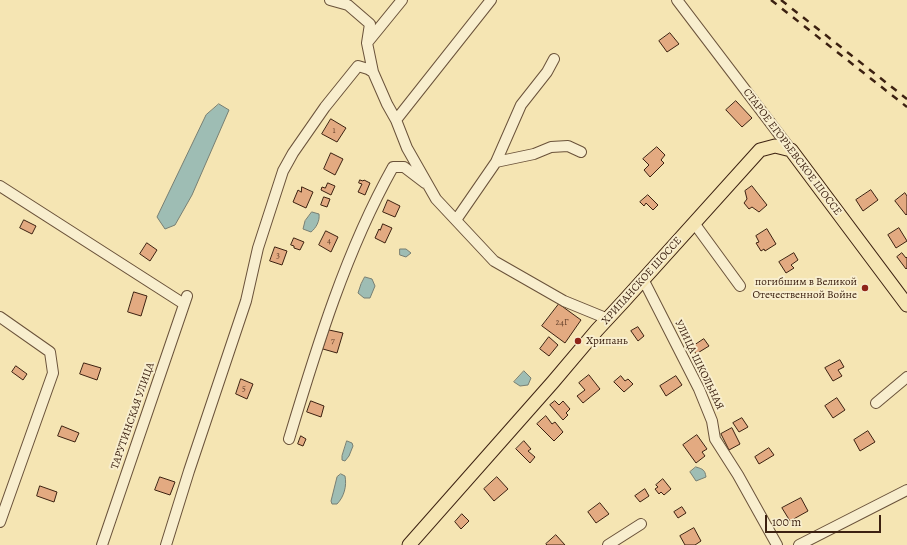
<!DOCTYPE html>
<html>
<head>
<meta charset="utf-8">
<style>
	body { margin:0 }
	#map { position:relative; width:907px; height:545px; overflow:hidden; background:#f5e5b3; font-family:Alegreya,serif }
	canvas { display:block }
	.scale { position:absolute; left:765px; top:515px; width:116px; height:18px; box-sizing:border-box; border:2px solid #3c2111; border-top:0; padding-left:5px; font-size:12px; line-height:14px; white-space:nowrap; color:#3c2111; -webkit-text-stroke:3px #f8eece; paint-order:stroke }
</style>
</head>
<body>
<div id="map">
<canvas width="907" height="545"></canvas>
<div class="scale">100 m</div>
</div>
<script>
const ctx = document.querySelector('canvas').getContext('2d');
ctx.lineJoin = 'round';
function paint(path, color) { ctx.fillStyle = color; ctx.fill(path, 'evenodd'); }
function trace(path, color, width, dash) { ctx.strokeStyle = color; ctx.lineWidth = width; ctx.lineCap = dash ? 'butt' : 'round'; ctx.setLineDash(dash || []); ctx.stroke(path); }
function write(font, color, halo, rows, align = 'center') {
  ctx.font = font + ' Alegreya,serif'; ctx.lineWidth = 4; ctx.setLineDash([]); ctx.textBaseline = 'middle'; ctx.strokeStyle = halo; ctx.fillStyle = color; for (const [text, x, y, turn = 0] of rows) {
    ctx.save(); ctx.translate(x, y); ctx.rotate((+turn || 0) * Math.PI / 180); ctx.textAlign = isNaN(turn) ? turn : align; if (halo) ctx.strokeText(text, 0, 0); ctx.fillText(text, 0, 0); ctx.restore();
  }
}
const water = new Path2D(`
	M 219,104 L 229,110 L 192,195 L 175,225 L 165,229 L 157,217 L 206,115 Z
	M 312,212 L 319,214 C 320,221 316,228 311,232 L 303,229 L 305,221 Z
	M 400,249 L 406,249 L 411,253 L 406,257 L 400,255 Z
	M 365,277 L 372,279 L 375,286 L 370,298 L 364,298 L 358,293 L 361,284 Z
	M 524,371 L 531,378 L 528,385 L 520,386 L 514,382 Z
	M 347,441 L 352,443 L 353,446 L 349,456 L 345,461 L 342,460 L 342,456 Z
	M 696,467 C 703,469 705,470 706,477 L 696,481 L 690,472 Z
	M 341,474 L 345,476 C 347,486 344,497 337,504 L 332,504 L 331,501 L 337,477 Z`);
paint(water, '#9ebdb4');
trace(water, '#777f73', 1);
const building = new Path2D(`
	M 670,33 L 679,44 L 667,52 L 659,41 Z
	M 736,101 L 752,118 L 742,127 L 726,110 Z
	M 331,119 L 346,128 L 337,142 L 322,134 Z
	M 657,147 L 665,155 L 661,160 L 664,163 L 650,177 L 644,170 L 649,165 L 643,159 Z
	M 331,153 L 343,159 L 335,175 L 324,169 Z
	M 360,180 L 363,181 L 364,180 L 370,183 L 365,195 L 358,192 L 362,184 L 359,183 Z
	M 328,183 L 335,186 L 331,195 L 321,190 L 322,187 L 325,188 Z
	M 752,186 L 767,205 L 759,212 L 752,207 L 749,209 L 744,203 L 747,199 L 745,191 Z
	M 302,187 L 313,192 L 306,208 L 293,202 L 298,190 L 301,192 Z
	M 871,190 L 878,200 L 863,211 L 856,200 Z
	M 905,193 L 907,196 L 907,214 L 906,215 L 895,201 Z
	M 648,195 L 658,205 L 653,210 L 646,203 L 644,206 L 640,202 Z
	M 324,197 L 330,199 L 327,207 L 321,205 Z
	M 388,200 L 400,206 L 395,217 L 383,212 Z
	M 24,220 L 36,226 L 32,234 L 20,228 Z
	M 383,224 L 392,228 L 385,243 L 375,238 L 379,229 L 380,230 Z
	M 899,228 L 907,241 L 896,248 L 888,235 Z
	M 767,229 L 776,244 L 765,251 L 764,249 L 761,251 L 756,243 L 759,242 L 756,236 Z
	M 326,231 L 338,237 L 331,252 L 319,245 Z
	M 294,238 L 304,242 L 300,250 L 294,248 L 294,246 L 291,245 Z
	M 147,243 L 157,250 L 150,261 L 140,254 Z
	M 275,247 L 287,251 L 282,265 L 270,261 Z
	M 794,253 L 798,260 L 791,265 L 794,268 L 786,273 L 779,262 Z
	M 902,253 L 906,258 L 907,257 L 907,268 L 906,269 L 897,257 Z
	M 134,292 L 147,296 L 141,316 L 128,312 Z
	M 559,304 L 581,320 L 565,343 L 542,326 Z
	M 638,327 L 644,336 L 638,341 L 631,331 Z
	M 329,330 L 343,333 L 337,353 L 323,349 Z
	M 549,337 L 558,345 L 549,356 L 540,349 Z
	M 704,339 L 709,346 L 696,354 L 692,347 Z
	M 840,360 L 844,367 L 838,370 L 842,376 L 833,381 L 825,368 Z
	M 84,363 L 101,368 L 97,380 L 80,374 Z
	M 16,366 L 27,374 L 23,380 L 12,372 Z
	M 589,375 L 600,389 L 583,403 L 577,396 L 585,390 L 579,383 Z
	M 621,376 L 625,381 L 628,379 L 633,384 L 624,392 L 614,382 Z
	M 676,376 L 682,385 L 666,396 L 660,386 Z
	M 241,379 L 253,384 L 247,399 L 236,394 Z
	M 837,398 L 845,410 L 833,418 L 825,406 Z
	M 311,401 L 324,406 L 321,417 L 307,412 Z
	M 555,401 L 559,405 L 563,401 L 570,409 L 566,413 L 568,415 L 563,420 L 550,405 Z
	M 546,416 L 552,424 L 555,422 L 563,432 L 554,441 L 537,424 Z
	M 742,418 L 748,427 L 739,432 L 733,423 Z
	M 62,426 L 79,433 L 75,442 L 58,436 Z
	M 732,428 L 740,444 L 729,450 L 721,434 Z
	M 868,431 L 875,442 L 860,451 L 854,440 Z
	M 697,435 L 707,449 L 702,452 L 705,456 L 696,463 L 683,445 Z
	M 301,436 L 306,439 L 303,446 L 298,444 Z
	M 524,441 L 531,449 L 528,451 L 535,457 L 530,463 L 516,449 Z
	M 769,448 L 774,455 L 759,464 L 755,457 Z
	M 160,477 L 175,482 L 170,495 L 155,490 Z
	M 497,477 L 508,489 L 494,501 L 484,489 Z
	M 663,479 L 671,489 L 664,495 L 661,492 L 659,494 L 655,489 L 658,487 L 656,485 Z
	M 40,486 L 57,492 L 54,502 L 37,496 Z
	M 645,489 L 649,496 L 640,502 L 635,496 Z
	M 801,498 L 808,511 L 790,521 L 782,508 Z
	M 600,503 L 609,514 L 596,523 L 588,512 Z
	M 682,507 L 686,513 L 678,518 L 674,512 Z
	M 462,514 L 469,521 L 461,529 L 455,522 Z
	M 694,528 L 701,541 L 695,545 L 685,545 L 680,536 Z
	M 556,535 L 565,545 L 547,545 L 546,544 Z`);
paint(building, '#e3aa81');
trace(building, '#3c2111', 1);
const minor = new Path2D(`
	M 330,0 L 348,5 L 370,24 L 367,43 L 373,72 L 387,104 L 396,120 L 407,148 L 436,199 L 494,261 L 564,301 L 608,319
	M 677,0 L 791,150
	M 367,43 L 402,0
	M 396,120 L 491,0
	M 496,162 L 534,154 L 551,147 L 568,146 L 581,152
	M 0,186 L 184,304
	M 456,220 L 496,162 L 521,105 L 547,72 L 554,59
	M 694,223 L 740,286
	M 643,279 L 699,389 L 712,421 L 715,439 L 738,475 L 777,545
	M 0,317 L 50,352 L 53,373 L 0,522
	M 876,403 L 907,377
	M 289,439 C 317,346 346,251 393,167 L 404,167 L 425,183
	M 102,545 L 187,296
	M 166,545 L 189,471 L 246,301 L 258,248 L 283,171 L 293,153 L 325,107 L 358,66 L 368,69 L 373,72
	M 608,545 L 641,524
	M 799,545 L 907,490`);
const major = new Path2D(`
	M 409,545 L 553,382 L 597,330 L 623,302 L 760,150 L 775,146 L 791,150 L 907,305`);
trace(minor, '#6a523a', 12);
trace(major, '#3c2111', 15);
trace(minor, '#f8eece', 10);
trace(major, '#f5e5b3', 13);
trace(new Path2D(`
	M 771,0 L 907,107
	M 781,0 L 907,99`), '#3c2111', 2.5, [7, 7]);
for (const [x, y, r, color] of [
	[865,288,4,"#8f2418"],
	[578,341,4,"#8f2418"]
]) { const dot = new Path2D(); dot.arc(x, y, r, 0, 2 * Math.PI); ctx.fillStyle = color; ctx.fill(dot); trace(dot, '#f8eece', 1.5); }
write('9px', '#66432d', null, [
	["1",334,131],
	["4",329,241],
	["3",278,256],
	["24Г",562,323],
	["7",333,341],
	["5",244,389]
]);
write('11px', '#3c2111', '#f8eece', [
	["СТАРОЕ ЕГОРЬЕВСКОЕ ШОССЕ",792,152,53],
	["ХРИПАНСКОЕ ШОССЕ",642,281,-48],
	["УЛИЦА ШКОЛЬНАЯ",699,365,64],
	["ТАРУТИНСКАЯ УЛИЦА",133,416,-71]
]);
write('11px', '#3c2111', '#f8eece', [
	["погибшим в Великой",857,282],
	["Отечественной Войне",857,295],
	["Хрипань",586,341,"left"]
], 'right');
</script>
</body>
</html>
